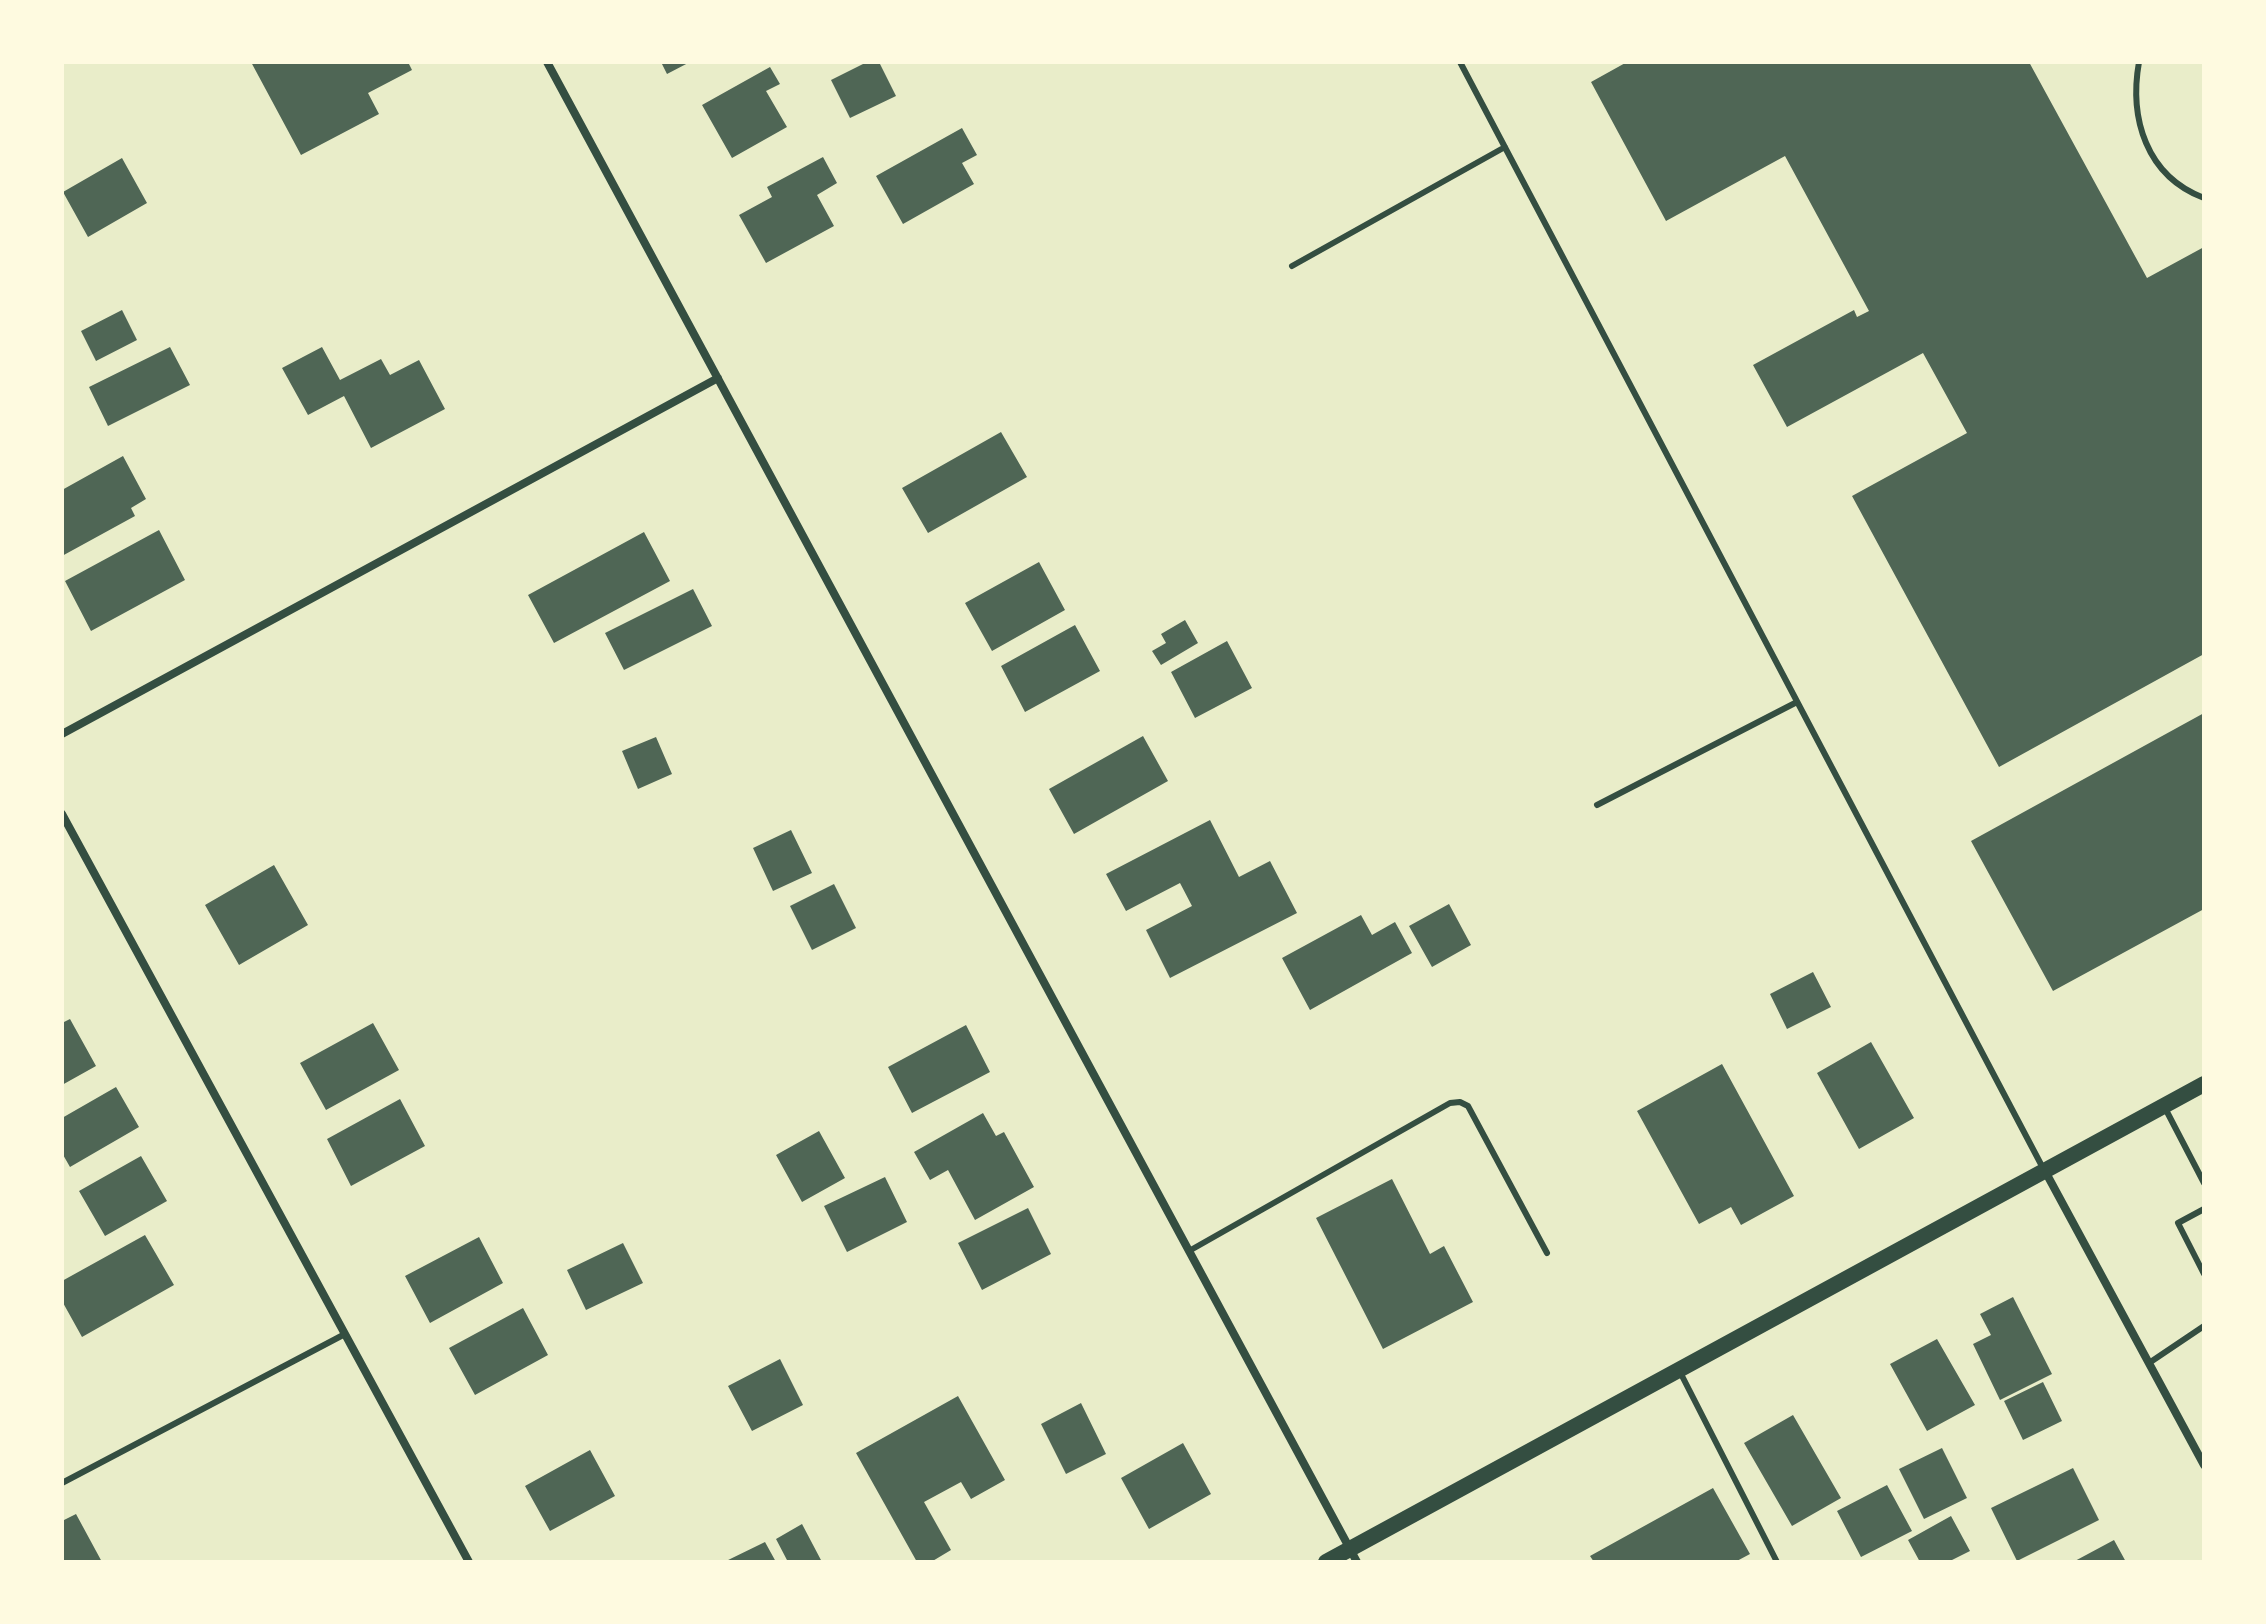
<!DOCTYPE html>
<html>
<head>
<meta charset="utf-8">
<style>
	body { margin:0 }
	#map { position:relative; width:2266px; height:1624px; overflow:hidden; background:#e9edc9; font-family:Overpass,sans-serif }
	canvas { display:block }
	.frame { position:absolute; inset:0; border:64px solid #fefae0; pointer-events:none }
</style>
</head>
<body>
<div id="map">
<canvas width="2266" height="1624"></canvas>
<div class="frame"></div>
</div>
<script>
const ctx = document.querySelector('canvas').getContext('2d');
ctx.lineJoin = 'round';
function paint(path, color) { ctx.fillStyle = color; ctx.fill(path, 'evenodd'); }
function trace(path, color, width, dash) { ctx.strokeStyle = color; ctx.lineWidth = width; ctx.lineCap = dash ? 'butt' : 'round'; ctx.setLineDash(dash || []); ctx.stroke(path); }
paint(new Path2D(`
	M 251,62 L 408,62 L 412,70 L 368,93 L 379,114 L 301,155 Z
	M 661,62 L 690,62 L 667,74 Z
	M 867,62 L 879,62 L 896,96 L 850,118 L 831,80 Z
	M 1627,62 L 2029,62 L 2147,278 L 2204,247 L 2204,654 L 1999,767 L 1852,496 L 1967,433 L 1923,353 L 1787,427 L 1753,365 L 1854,310 L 1857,317 L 1869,311 L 1785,156 L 1666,221 L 1591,82 Z
	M 770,67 L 780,84 L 766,91 L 787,127 L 732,158 L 702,105 Z
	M 962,128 L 977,155 L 962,163 L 974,184 L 903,224 L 876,176 Z
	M 823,157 L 837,183 L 817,195 L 834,226 L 766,263 L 739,215 L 772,197 L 767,187 Z
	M 122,158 L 147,203 L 88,237 L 63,192 Z
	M 122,310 L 137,340 L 96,361 L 81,331 Z
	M 170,347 L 190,385 L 108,426 L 89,387 Z
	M 322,347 L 340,380 L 381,359 L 390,375 L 419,360 L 445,409 L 371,448 L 344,396 L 308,415 L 282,368 Z
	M 1001,432 L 1027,477 L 928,533 L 902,488 Z
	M 123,456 L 146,499 L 131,508 L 135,516 L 62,556 L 62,490 Z
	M 159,530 L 185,580 L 91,631 L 65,581 Z
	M 644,532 L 670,581 L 554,643 L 528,595 Z
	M 1039,562 L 1065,610 L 992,651 L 965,603 Z
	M 693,589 L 712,626 L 624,670 L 605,633 Z
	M 1185,620 L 1198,643 L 1161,665 L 1152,651 L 1166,643 L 1161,634 Z
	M 1075,625 L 1100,671 L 1025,712 L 1001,666 Z
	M 1227,641 L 1252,688 L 1195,718 L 1171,672 Z
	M 2204,713 L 2204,909 L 2053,991 L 1971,841 Z
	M 1143,736 L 1168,781 L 1074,834 L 1049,789 Z
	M 656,737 L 672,774 L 638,789 L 622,751 Z
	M 1210,820 L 1239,877 L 1270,861 L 1297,913 L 1170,978 L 1146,930 L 1192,906 L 1180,883 L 1126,911 L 1106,874 Z
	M 791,830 L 812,873 L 773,891 L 753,848 Z
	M 274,865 L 308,925 L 239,965 L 205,905 Z
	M 834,884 L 856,928 L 812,950 L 790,906 Z
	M 1449,904 L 1471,945 L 1432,967 L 1409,926 Z
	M 1361,915 L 1372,935 L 1395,922 L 1412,953 L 1310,1010 L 1282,958 Z
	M 1813,972 L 1831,1007 L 1787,1029 L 1770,994 Z
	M 70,1019 L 96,1066 L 62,1085 L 62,1023 Z
	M 373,1023 L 399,1070 L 326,1110 L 300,1063 Z
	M 966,1025 L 990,1072 L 912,1113 L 888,1067 Z
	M 1871,1042 L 1914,1118 L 1859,1149 L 1817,1073 Z
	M 1722,1064 L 1794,1196 L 1741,1225 L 1731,1207 L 1699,1224 L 1637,1111 Z
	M 116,1087 L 139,1127 L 70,1167 L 62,1153 L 62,1118 Z
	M 400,1099 L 425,1146 L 351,1186 L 327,1139 Z
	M 983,1113 L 996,1136 L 1004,1132 L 1034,1187 L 975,1220 L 948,1170 L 930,1180 L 914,1152 Z
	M 819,1131 L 845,1178 L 802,1202 L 776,1155 Z
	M 141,1156 L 167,1201 L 105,1236 L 79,1191 Z
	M 885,1177 L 907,1222 L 847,1252 L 824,1206 Z
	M 1392,1179 L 1430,1254 L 1444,1246 L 1473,1302 L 1383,1349 L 1316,1218 Z
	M 1028,1208 L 1051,1254 L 982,1290 L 958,1243 Z
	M 145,1235 L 174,1285 L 82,1337 L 62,1301 L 62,1281 Z
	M 479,1237 L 503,1283 L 430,1323 L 405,1276 Z
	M 623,1243 L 643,1283 L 586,1310 L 567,1270 Z
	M 2013,1297 L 2052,1374 L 2000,1400 L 1973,1344 L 1991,1335 L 1980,1314 Z
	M 523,1308 L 548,1355 L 475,1395 L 449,1348 Z
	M 1937,1339 L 1975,1405 L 1927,1431 L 1890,1364 Z
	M 780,1359 L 803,1405 L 752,1431 L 728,1386 Z
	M 2043,1382 L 2062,1421 L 2023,1440 L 2004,1401 Z
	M 958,1396 L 1005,1480 L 971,1499 L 961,1482 L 924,1502 L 951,1550 L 931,1562 L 917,1562 L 856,1453 Z
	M 1081,1403 L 1106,1454 L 1066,1474 L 1041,1424 Z
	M 1793,1415 L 1841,1498 L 1792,1526 L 1744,1443 Z
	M 1183,1443 L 1211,1494 L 1149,1529 L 1121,1478 Z
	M 1942,1448 L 1967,1498 L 1924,1519 L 1899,1469 Z
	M 590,1450 L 615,1496 L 550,1531 L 525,1486 Z
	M 2073,1468 L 2099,1520 L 2017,1561 L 1991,1508 Z
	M 1887,1485 L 1912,1531 L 1861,1557 L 1837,1511 Z
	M 1713,1488 L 1750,1554 L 1735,1562 L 1594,1562 L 1590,1556 Z
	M 76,1514 L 102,1562 L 62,1562 L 62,1521 Z
	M 1951,1516 L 1970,1551 L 1948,1562 L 1920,1562 L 1908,1540 Z
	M 802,1524 L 822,1562 L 788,1562 L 776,1539 Z
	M 2114,1540 L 2126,1562 L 2073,1562 Z
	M 765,1542 L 776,1562 L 724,1562 Z`), '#4f6655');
trace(new Path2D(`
	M 1460,62 L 2044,1170
	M 2139,62 C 2129,118 2146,176 2204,198
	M 1292,266 L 1505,147
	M 1597,805 L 1797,702
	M 2165,1108 L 2204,1183
	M 2204,1209 L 2178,1223 L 2204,1274
	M 1189,1251 L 1450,1103 L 1460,1102 L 1468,1106 L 1547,1253
	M 2149,1363 L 2204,1326
	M 1679,1370 L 1777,1562
	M 62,1483 L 345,1334`), '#344e41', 6);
trace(new Path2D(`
	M 547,62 L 1357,1562
	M 62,734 L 718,378
	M 62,814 L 469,1562
	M 2045,1171 L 2204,1465`), '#344e41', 8);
trace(new Path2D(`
	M 1326,1562 L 2204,1084`), '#344e41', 16);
</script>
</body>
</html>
